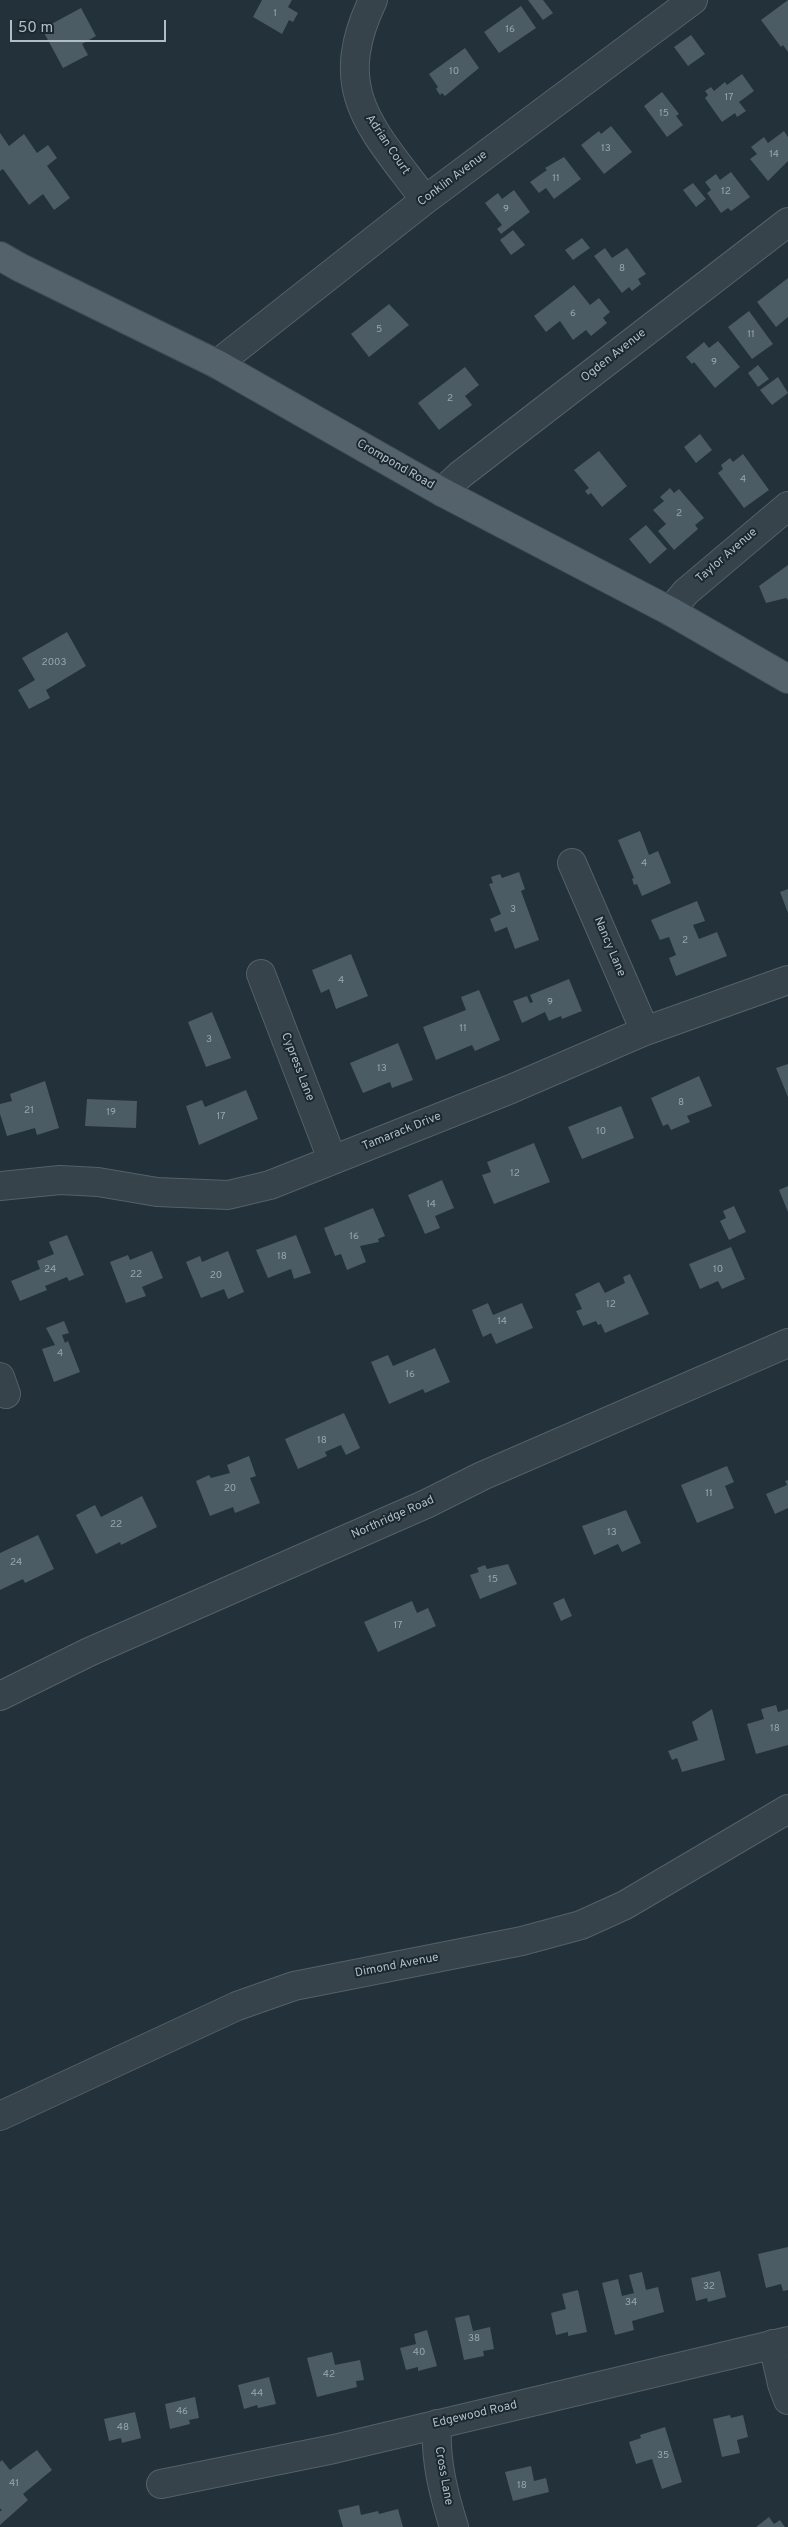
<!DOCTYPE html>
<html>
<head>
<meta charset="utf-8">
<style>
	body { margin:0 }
	#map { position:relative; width:788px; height:2527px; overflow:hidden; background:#23313a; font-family:Overpass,sans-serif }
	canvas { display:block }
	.scale { position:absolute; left:10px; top:20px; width:156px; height:22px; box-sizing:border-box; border:2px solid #b1bec6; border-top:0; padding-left:6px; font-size:15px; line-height:18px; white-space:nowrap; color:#b1bec6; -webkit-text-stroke:4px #1c282f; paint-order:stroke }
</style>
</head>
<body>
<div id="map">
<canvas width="788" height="2527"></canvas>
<div class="scale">50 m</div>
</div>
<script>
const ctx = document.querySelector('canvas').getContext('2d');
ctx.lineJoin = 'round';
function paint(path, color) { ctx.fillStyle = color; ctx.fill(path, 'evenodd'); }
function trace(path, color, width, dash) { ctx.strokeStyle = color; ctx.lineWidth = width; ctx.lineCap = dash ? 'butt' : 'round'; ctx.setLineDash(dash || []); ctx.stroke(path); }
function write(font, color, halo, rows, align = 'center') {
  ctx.font = font + ' Overpass,sans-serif'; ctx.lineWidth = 4; ctx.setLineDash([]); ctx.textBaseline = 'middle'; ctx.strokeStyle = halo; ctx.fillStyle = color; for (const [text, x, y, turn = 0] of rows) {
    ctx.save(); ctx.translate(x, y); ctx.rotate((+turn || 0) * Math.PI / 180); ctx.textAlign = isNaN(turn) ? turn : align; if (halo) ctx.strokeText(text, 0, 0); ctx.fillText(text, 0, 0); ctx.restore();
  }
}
paint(new Path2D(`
	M 262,0 L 292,0 L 288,7 L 298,13 L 293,22 L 289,20 L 282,34 L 253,17 Z
	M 528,0 L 543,0 L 553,13 L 543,20 Z
	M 788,0 L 788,52 L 783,45 L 781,47 L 761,20 Z
	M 521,6 L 536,28 L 499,53 L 484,32 Z
	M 81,8 L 96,36 L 82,44 L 88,55 L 63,68 L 42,29 Z
	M 691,35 L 705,54 L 688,66 L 674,47 Z
	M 465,48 L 479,68 L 445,96 L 442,93 L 440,95 L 436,89 L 438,87 L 429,74 Z
	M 742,74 L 754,91 L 739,102 L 746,111 L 737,117 L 735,113 L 722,122 L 705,98 L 708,95 L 705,91 L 711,87 L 714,91 L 725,82 L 727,85 Z
	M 662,92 L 679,114 L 676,116 L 683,125 L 667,137 L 644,106 Z
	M 611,126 L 632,152 L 604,174 L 581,145 L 599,131 L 601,134 Z
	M 784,131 L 788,137 L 788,161 L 768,181 L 750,159 L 757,154 L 751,147 L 764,137 L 768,143 Z
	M 0,133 L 9,146 L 24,134 L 37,153 L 48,145 L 57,158 L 47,166 L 70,198 L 54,210 L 43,194 L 29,205 L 3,169 L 0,171 Z
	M 564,157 L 581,179 L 554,199 L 546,188 L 539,193 L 530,182 L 547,170 L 545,168 Z
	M 731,172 L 750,197 L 731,211 L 728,208 L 721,213 L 707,193 L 711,190 L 705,182 L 716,174 L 720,180 Z
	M 693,183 L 706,199 L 696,207 L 683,190 Z
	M 514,190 L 530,212 L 501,234 L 497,229 L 502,225 L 485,203 L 498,193 L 502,199 Z
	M 513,230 L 525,245 L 511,255 L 500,240 Z
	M 582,238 L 590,248 L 573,260 L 565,250 Z
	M 605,248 L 612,258 L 627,248 L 646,274 L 638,279 L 641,284 L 632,291 L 629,287 L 622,293 L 594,256 Z
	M 788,278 L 788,317 L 776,327 L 757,302 Z
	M 574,285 L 590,305 L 599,298 L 610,312 L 603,318 L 607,323 L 591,336 L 586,330 L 573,340 L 560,321 L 546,332 L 534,316 Z
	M 389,304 L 409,325 L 369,357 L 351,334 Z
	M 749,311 L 773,344 L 752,359 L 728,327 Z
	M 718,341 L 740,367 L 715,388 L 694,362 L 692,364 L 686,357 L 704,342 L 709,348 Z
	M 758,365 L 769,379 L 758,387 L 748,373 Z
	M 465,367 L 479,385 L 465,396 L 472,405 L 439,430 L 418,403 Z
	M 778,377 L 788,393 L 772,405 L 760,390 Z
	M 700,434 L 712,450 L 696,463 L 684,447 Z
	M 599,451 L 627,486 L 602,507 L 591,493 L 588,495 L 585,491 L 589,488 L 574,470 Z
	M 743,454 L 769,490 L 744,508 L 718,473 L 723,469 L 721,465 L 730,458 L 733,462 Z
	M 670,488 L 674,493 L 679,489 L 704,518 L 695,525 L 698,529 L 674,550 L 658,531 L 666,524 L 653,510 L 664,501 L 660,497 Z
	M 646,525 L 667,549 L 650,564 L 629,539 Z
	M 788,565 L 788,600 L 786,598 L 766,603 L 759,586 Z
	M 67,632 L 86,666 L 46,690 L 50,698 L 29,709 L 18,690 L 35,680 L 22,658 Z
	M 640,831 L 649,855 L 658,851 L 671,883 L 642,896 L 637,884 L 634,885 L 632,879 L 634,878 L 618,840 Z
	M 519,872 L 525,889 L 521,891 L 539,940 L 515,949 L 507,927 L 495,932 L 490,919 L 501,914 L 489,884 L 493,883 L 491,877 L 500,874 L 502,878 Z
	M 788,889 L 788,913 L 780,892 Z
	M 697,901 L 705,921 L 693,925 L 699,939 L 717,932 L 727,956 L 676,976 L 669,958 L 676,955 L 669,937 L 660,940 L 651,920 Z
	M 351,954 L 368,996 L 336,1009 L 329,989 L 321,993 L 312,970 Z
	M 569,979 L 582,1011 L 562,1019 L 561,1016 L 549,1021 L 545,1012 L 522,1023 L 513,1001 L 527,996 L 530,1003 L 533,1002 L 530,995 Z
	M 479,990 L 500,1040 L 475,1051 L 472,1045 L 436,1060 L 423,1027 L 466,1010 L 461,997 Z
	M 212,1012 L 231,1058 L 206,1067 L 188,1022 Z
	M 398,1043 L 413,1080 L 392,1088 L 390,1082 L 363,1093 L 350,1063 Z
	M 788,1064 L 788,1097 L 776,1068 Z
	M 699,1076 L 712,1106 L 687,1116 L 690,1122 L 671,1130 L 668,1124 L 663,1126 L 651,1098 Z
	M 45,1081 L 59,1128 L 37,1135 L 35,1128 L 7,1136 L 0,1114 L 0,1104 L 12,1101 L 10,1094 Z
	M 246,1090 L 258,1119 L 199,1145 L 186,1106 L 202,1100 L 205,1107 Z
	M 87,1099 L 137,1101 L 136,1128 L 85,1126 Z
	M 621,1106 L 634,1138 L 582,1159 L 568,1127 Z
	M 534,1143 L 550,1182 L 494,1204 L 482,1175 L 491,1172 L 487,1162 Z
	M 442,1180 L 454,1208 L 435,1216 L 440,1228 L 425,1234 L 408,1195 Z
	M 788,1186 L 788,1212 L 779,1190 Z
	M 734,1206 L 746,1232 L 729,1240 L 720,1221 L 726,1218 L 723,1211 Z
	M 373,1208 L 385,1236 L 378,1239 L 379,1242 L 360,1246 L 366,1262 L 347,1270 L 341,1254 L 335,1256 L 324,1228 Z
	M 67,1235 L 84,1275 L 69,1281 L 67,1277 L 45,1286 L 47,1290 L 20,1301 L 11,1281 L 40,1269 L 37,1261 L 54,1254 L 49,1242 Z
	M 296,1235 L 311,1273 L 294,1279 L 291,1269 L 268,1278 L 256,1250 Z
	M 731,1247 L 745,1279 L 722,1289 L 718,1281 L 700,1289 L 689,1264 Z
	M 152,1251 L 163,1278 L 142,1287 L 146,1296 L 126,1303 L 110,1262 L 128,1255 L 130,1260 Z
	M 228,1251 L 244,1292 L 228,1299 L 224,1289 L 201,1298 L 186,1262 L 200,1256 L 202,1262 Z
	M 630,1274 L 649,1314 L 605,1333 L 601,1324 L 598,1325 L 596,1321 L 583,1326 L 576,1311 L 582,1309 L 575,1294 L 599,1282 L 605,1293 L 625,1283 L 623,1277 Z
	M 488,1303 L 493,1315 L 522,1303 L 533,1328 L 496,1344 L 491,1333 L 483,1337 L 472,1310 Z
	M 64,1321 L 69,1333 L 62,1335 L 65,1343 L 68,1341 L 80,1372 L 54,1382 L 42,1349 L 55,1345 L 46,1328 Z
	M 435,1348 L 450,1382 L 425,1393 L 423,1389 L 389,1404 L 371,1362 L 388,1355 L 393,1366 Z
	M 344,1413 L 360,1448 L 346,1455 L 341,1445 L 325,1452 L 327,1456 L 298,1469 L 285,1439 Z
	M 249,1456 L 256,1476 L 250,1478 L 260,1503 L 235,1513 L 233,1507 L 210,1516 L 196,1481 L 209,1475 L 211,1478 L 230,1473 L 227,1465 Z
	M 727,1466 L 734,1482 L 725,1486 L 734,1508 L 697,1523 L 681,1485 Z
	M 788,1480 L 788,1508 L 775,1514 L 766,1494 L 787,1485 L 785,1481 Z
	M 142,1496 L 157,1527 L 121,1545 L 120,1542 L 96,1554 L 76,1515 L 95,1505 L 101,1517 Z
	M 626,1510 L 641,1543 L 622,1552 L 618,1544 L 594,1555 L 582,1526 Z
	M 38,1535 L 54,1569 L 25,1583 L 23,1579 L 0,1590 L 0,1553 Z
	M 508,1564 L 517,1584 L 480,1599 L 470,1575 L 479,1572 L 477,1568 L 485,1565 L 487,1569 Z
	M 564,1598 L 572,1616 L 561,1621 L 553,1603 Z
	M 412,1601 L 417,1613 L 428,1608 L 436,1626 L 378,1652 L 364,1622 Z
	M 776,1705 L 778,1712 L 788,1709 L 788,1745 L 756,1754 L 747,1724 L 764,1719 L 761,1709 Z
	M 712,1709 L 725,1760 L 682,1772 L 677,1758 L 672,1760 L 668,1751 L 698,1740 L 692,1722 Z
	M 788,2247 L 788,2290 L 783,2291 L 781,2284 L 766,2288 L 758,2254 Z
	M 720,2271 L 726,2297 L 708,2302 L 707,2298 L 696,2301 L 691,2278 Z
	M 642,2272 L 646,2290 L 658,2287 L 664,2312 L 632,2321 L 634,2330 L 615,2335 L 602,2283 L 618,2279 L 622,2296 L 634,2293 L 629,2275 Z
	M 578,2290 L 587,2332 L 568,2336 L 568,2332 L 556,2335 L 551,2313 L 566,2309 L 562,2294 Z
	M 469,2315 L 473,2331 L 490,2327 L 494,2349 L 483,2351 L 484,2356 L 464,2360 L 455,2318 Z
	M 427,2330 L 437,2366 L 418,2371 L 418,2367 L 406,2370 L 400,2348 L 416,2344 L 414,2334 Z
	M 332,2352 L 335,2365 L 360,2360 L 364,2380 L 356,2381 L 357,2387 L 317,2397 L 307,2358 Z
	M 269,2377 L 276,2404 L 258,2408 L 257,2405 L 244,2409 L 238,2385 Z
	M 195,2397 L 199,2418 L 189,2420 L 190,2424 L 170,2429 L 165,2404 Z
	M 135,2412 L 141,2438 L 122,2443 L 121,2438 L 109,2441 L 104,2419 Z
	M 730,2415 L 731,2418 L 743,2415 L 748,2437 L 737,2440 L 740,2453 L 722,2457 L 713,2419 Z
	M 665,2427 L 682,2482 L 662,2489 L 652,2459 L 636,2464 L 629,2442 L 641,2438 L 640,2435 Z
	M 37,2450 L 52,2470 L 23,2494 L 28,2500 L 0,2525 L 0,2511 L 2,2511 L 0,2508 L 0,2462 L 2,2460 L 10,2470 Z
	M 531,2466 L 534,2481 L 546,2478 L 549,2492 L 513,2501 L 505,2472 Z
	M 359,2505 L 361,2515 L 378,2511 L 379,2514 L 398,2509 L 403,2527 L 343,2527 L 338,2510 Z
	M 769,2517 L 774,2524 L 780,2520 L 785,2527 L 756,2527 Z`), '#4b5c65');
const minor = new Path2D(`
	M 373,0 C 329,92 372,128 425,200
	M 217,364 L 425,200 L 693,0
	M 442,492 L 460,475 L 788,222
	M 670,611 L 686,592 L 788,506
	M 572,863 L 645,1031
	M 261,974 L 332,1159
	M 0,1186 L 60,1180 L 98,1182 L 157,1192 L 228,1195 L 270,1185 L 511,1089 L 645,1031 L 788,980
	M 0,1377 L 6,1394
	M 0,1696 L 89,1652 L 426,1504 L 482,1476 L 788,1343
	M 0,2116 L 237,2006 L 294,1986 L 522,1941 L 581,1925 L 625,1905 L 788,1809
	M 773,2344 L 782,2384 L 788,2400
	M 437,2424 C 435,2460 443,2492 454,2527
	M 161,2484 L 334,2449 L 788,2341`);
const major = new Path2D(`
	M 0,256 L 19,267 L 217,364 L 442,492 L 670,611 L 788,679`);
trace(minor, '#546168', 30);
trace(major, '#3f4c53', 30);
trace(minor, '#36434a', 28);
trace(major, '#54626b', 28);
write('10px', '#98a6ae', null, [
	["1",275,14],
	["16",510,30],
	["10",454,72],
	["17",729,98],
	["15",664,114],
	["13",606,149],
	["14",774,155],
	["11",556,179],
	["12",726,192],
	["9",506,210],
	["8",622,269],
	["6",573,314],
	["5",379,330],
	["11",751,335],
	["9",714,363],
	["2",450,399],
	["4",743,480],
	["2",679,514],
	["2003",54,663],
	["4",644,864],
	["3",513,910],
	["2",685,941],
	["4",341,981],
	["9",550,1003],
	["11",463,1029],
	["3",209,1040],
	["13",382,1069],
	["8",681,1103],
	["21",29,1111],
	["19",111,1113],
	["17",221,1117],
	["10",601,1132],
	["12",515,1174],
	["14",431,1205],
	["16",354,1237],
	["18",282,1257],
	["24",50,1270],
	["10",718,1270],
	["22",136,1275],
	["20",216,1276],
	["12",611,1305],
	["14",502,1322],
	["4",60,1354],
	["16",410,1375],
	["18",322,1441],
	["20",230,1489],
	["11",709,1494],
	["22",116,1525],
	["13",612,1533],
	["24",16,1563],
	["15",493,1580],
	["17",398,1626],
	["18",775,1729],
	["32",709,2287],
	["34",631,2303],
	["38",474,2339],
	["40",419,2353],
	["42",329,2375],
	["44",257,2394],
	["46",182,2412],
	["48",123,2428],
	["35",663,2456],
	["41",14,2484],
	["18",522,2486]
]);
write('12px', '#b1bec6', '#1c282f', [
	["Adrian Court",387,145,56],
	["Conklin Avenue",453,179,-37],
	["Ogden Avenue",614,356,-38],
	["Crompond Road",395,465,30],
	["Taylor Avenue",727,556,-41],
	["Nancy Lane",609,947,67],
	["Cypress Lane",297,1067,69],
	["Tamarack Drive",402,1132,-22],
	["Northridge Road",393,1518,-24],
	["Dimond Avenue",397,1966,-11],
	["Edgewood Road",475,2415,-13],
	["Cross Lane",443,2476,80]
]);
</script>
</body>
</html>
